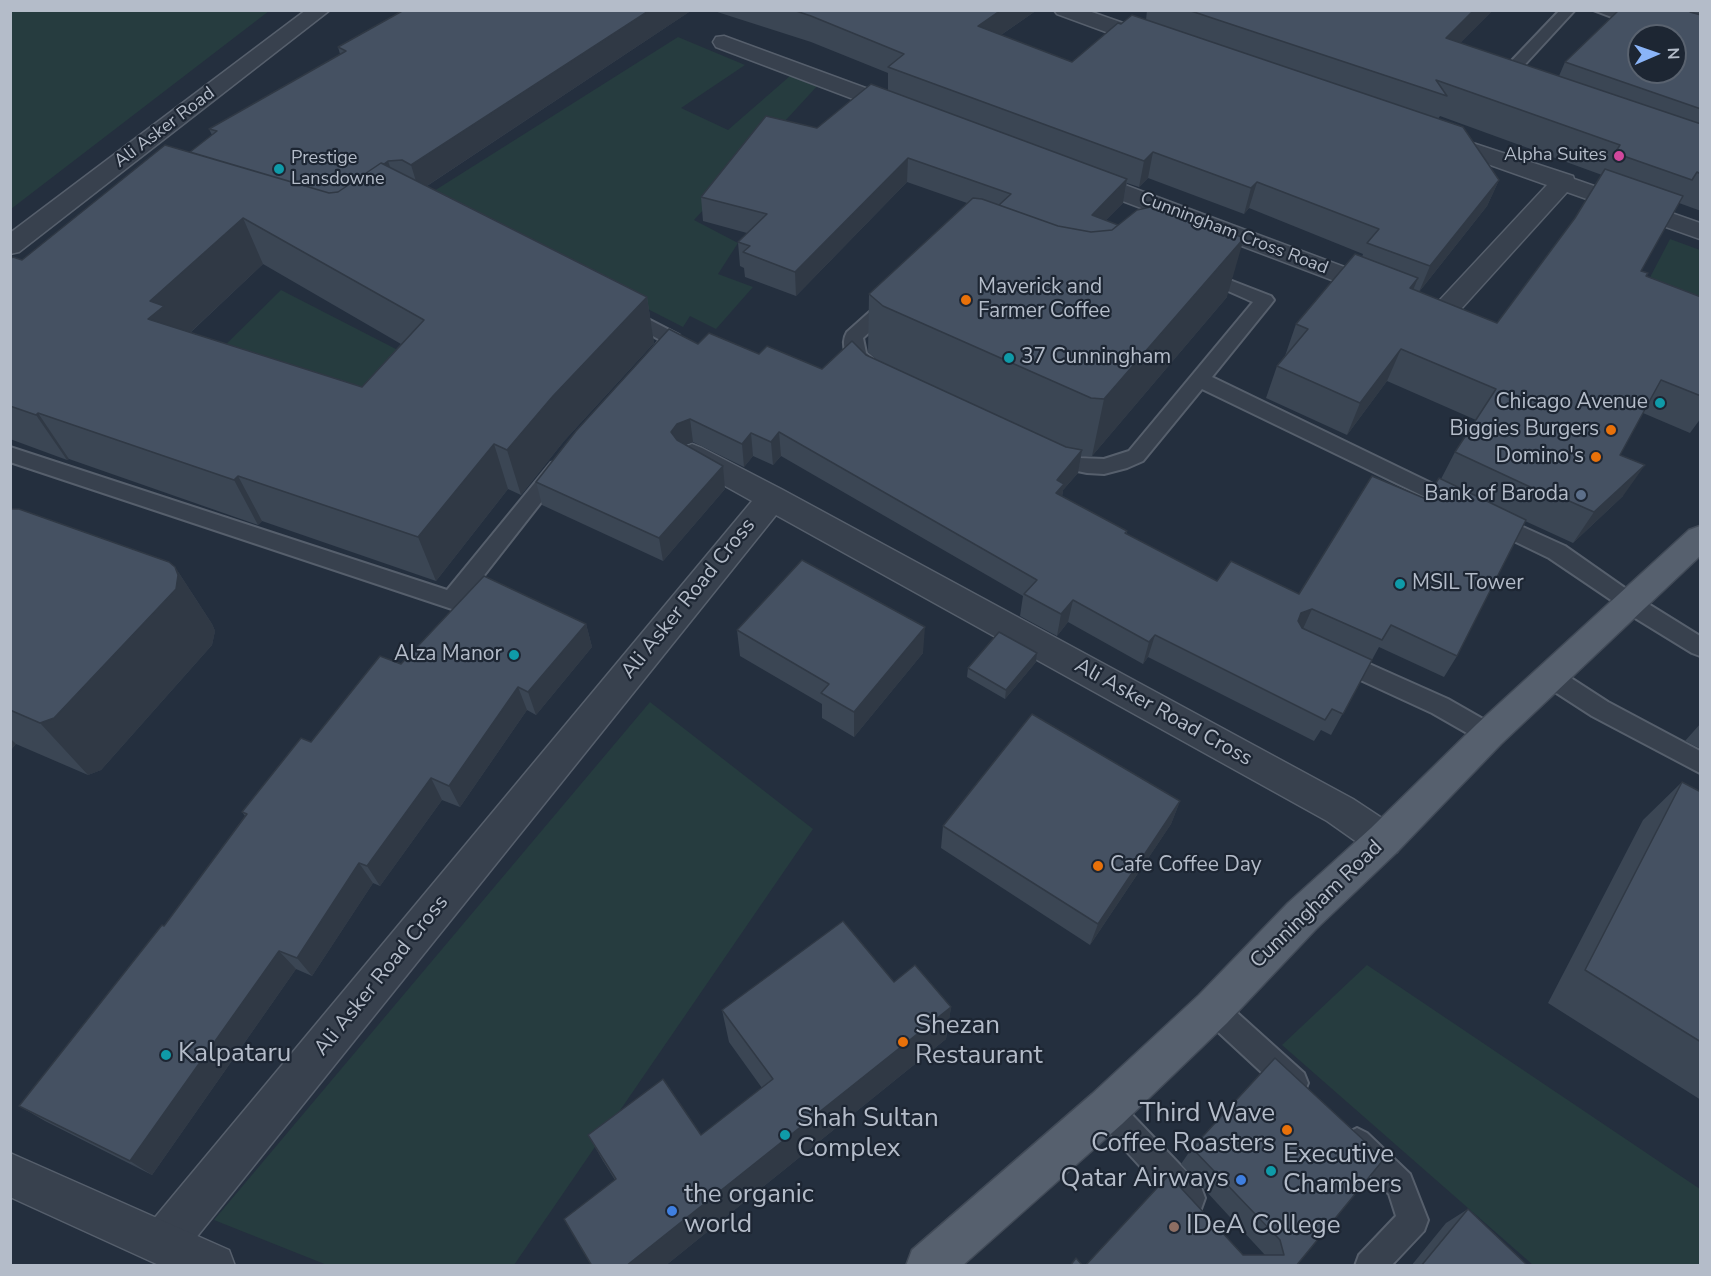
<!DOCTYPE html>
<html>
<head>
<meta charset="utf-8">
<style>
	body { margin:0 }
	#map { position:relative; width:1711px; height:1276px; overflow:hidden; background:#242f3e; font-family:"Nunito Sans",sans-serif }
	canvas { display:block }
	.frame { position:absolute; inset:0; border:12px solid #b4bcc9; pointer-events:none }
	.north { position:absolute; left:1627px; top:24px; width:60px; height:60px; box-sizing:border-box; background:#1d2633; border:2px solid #59626f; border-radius:50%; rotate:88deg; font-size:16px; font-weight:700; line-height:24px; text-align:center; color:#b4bcc9 }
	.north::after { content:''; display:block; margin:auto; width:21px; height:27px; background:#8ab4f8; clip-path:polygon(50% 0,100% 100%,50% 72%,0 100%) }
</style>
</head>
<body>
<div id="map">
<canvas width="1711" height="1276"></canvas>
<div class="frame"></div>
<div class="north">N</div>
</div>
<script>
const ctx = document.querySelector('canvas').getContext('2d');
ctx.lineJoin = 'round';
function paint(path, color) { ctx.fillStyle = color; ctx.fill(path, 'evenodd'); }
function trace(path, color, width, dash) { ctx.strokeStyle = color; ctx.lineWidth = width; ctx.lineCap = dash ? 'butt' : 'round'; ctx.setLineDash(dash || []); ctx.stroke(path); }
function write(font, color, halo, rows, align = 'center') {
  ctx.font = font + ' "Nunito Sans",sans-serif'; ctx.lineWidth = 4.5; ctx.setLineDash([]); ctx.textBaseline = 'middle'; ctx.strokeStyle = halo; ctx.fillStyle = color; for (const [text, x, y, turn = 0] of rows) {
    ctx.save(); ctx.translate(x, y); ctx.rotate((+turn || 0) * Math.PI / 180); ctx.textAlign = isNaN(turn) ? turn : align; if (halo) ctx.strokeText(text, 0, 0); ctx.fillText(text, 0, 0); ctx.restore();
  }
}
paint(new Path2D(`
	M 11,10 L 269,10 L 269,11 L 11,209 Z
	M 678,37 L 745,65 L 681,108 L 728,130 L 790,76 L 819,84 L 694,220 L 738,243 L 718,274 L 753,287 L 716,329 L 690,316 L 683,327 L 426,196 Z
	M 1670,239 L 1700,250 L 1700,333 L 1633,310 Z
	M 281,290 L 425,364 L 373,422 L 208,362 Z
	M 650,702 L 813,829 L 514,1265 L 327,1265 L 214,1220 Z
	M 1367,965 L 1700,1189 L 1700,1265 L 1533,1265 L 1282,1045 Z`), '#263c3f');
const service = new Path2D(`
	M 1560,10 L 1575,10 L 1517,73 L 1524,86 L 1521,89 L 1511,89 L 1501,77 L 1501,72 Z
	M 1593,10 L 1615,10 L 1700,39 L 1700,48 L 1675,40 L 1675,36 L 1662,36 Z
	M 960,242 C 981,243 999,248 1019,256 C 1039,264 1058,275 1080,277 C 1098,278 1101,267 1115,258 C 1128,249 1145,251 1160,253 L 1271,296 L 1274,300 L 1271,304 L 1212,377 L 1464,499 L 1467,504 L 1464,509 L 1457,512 L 1450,509 L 1202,389 L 1143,461 L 1127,468 L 1104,474 L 1087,473 L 1063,468 L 867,376 C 854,366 837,349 847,332 L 940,249 ZM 962,253 C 1004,256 1038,286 1081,288 C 1116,290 1108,272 1132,263 C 1153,255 1230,292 1253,302 L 1129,451 L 1104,459 L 1079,458 L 881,366 L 866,353 L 863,338 L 952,257 Z
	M 625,307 L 679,335 L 681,339 C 674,350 664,363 650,359 L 648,355 L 660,340 L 619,317 L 616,313 L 619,309 Z
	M 10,447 L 447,590 L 551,463 L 558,461 L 565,463 L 568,468 L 460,606 L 452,609 L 10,462 Z
	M 1492,513 L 1565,546 L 1642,600 L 1700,636 L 1700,656 L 1692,653 L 1622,610 L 1620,606 L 1549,558 L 1485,527 L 1482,521 L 1485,515 Z
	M 1338,650 L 1448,699 L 1497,727 L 1501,734 L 1497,741 L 1489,744 L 1481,741 L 1432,713 L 1330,666 L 1327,659 L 1330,652 Z
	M 1549,667 L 1557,669 L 1608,702 L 1700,751 L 1700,773 L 1592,716 L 1541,683 L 1538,676 L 1541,669 Z
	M 1213,996 L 1223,1000 L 1304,1073 L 1308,1083 L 1304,1093 L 1294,1097 L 1284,1093 L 1203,1018 L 1199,1009 L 1203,1000 Z
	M 1107,1095 L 1117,1099 L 1201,1187 L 1205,1198 L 1201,1209 L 1190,1213 L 1179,1209 L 1097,1119 L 1093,1109 L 1097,1099 Z
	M 1357,1128 L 1367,1133 L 1410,1174 L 1428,1220 L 1424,1231 L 1391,1266 L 1355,1266 L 1359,1255 L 1396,1216 L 1389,1194 L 1347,1153 L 1342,1143 L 1347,1133 Z`);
const minor = new Path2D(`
	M 1054,10 L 1086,10 L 1163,37 L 1166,42 L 1163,47 L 1155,48 L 1147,47 L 1057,14 Z
	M 724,36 L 909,104 L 912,109 L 909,114 L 901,116 L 893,114 L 716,47 L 713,42 L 716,37 Z
	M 1439,132 L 1573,176 L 1574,179 L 1700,223 L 1700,239 L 1567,192 L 1452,319 L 1443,322 L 1075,183 L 1072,178 L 1075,173 L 1084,171 L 1093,173 L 1438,302 L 1547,185 L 1431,144 L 1427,139 L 1431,134 Z
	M 692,444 L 702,448 L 783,490 L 1353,799 L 1397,828 L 1402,840 L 1397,852 L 1384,856 L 1371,852 L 1327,821 L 776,515 L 179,1259 L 163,1265 L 147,1259 L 141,1243 L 147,1227 L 752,501 L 682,462 L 677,455 L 682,448 Z`);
const tertiary = new Path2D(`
	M 306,10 L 330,10 L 19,252 L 10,254 L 10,233 Z
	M 10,1153 L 229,1250 L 235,1266 L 161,1266 L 10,1197 Z`);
const primary = new Path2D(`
	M 1700,526 L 1700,556 L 1501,744 L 1397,852 L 1316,929 L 1227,1023 L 1122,1124 L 962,1266 L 906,1266 L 912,1250 L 1092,1094 L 1199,995 L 1288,903 L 1371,828 L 1477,724 L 1689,530 Z`);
trace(service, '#565f6c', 4);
trace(minor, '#565f6c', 3);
trace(tertiary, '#565f6c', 3);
trace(primary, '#414a57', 3);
paint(service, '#38414e');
paint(minor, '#38414e');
paint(tertiary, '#38414e');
paint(primary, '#56606e');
paint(new Path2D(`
	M 692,10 L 427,186 L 647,297 L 654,343 L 564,441 L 521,495 L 508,489 L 436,581 L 262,521 L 258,525 L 69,459 L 67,460 L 10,439 L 10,259 L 22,260 L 190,152 L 212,135 L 209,129 L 340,54 L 338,47 ZM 263,264 L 401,344 L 362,387 L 190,333 Z
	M 711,10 L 1037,10 L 1001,35 L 1072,62 L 1121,24 L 1146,20 L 1147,10 L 1493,10 L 1460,43 L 1559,76 L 1565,62 L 1619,10 L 1701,10 L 1701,211 L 1679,203 L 1641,271 L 1646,276 L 1701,297 L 1701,418 L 1690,433 L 1643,413 L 1620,455 L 1623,496 L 1573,543 L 1525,521 L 1457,656 L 1444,677 L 1379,647 L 1331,735 L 1321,730 L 1314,741 L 1148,657 L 1143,664 L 1068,622 L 1057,636 L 1020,616 L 1023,596 L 781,456 L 773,465 L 753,456 L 744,467 L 693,442 L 685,445 L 725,489 L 663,561 L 542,505 L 536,482 L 698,344 L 759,354 L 822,369 L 866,355 L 877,360 L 868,352 L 869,294 L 967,203 L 907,182 L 796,296 L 745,277 L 744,268 L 740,266 L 738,242 L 747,233 L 703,221 L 701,197 L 817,128 L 888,90 L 888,73 L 811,42 ZM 1440,116 L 1602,175 L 1575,218 L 1497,323 L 1419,292 L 1487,206 L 1499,180 L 1438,119 ZM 1148,178 L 1244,214 L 1249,208 L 1363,254 L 1362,257 L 1296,324 L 1285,356 L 1277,366 L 1266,398 L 1347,435 L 1387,381 L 1476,420 L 1455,452 L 1441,479 L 1426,499 L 1299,594 L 1217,581 L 1127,534 L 1127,531 L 1062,497 L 1063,490 L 1078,473 L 1081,456 L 1092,456 L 1227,297 L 1118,225 L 1106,220 L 1123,203 L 1127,183 L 1139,187 Z
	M 10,509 L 175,567 L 212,624 L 215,631 L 212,645 L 101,770 L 88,775 L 16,744 L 10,751 Z
	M 586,624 L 592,647 L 536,715 L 527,710 L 460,807 L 442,800 L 380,886 L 373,883 L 312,976 L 296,969 L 152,1175 L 45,1121 L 19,1106 L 164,926 L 245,816 L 242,812 L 311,742 L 401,664 Z
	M 737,630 L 923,653 L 854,737 L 822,718 L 822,704 L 740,656 Z
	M 1037,653 L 1036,662 L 1005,699 L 967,677 L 968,668 Z
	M 1701,723 L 1701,749 L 1685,741 Z
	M 1682,782 L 1701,792 L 1701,1100 L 1548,1003 L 1643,820 Z
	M 1180,801 L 1171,824 L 1090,945 L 941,848 L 943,826 Z
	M 894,982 L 951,1007 L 946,1039 L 665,1266 L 592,1266 L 615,1180 L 603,1161 L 588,1135 L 701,1135 L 762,1088 L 729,1042 L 722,1010 Z
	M 1275,1058 L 1296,1266 L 1243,1255 L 1265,1255 L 1181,1164 L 1192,1148 Z
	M 1468,1209 L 1528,1266 L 1411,1266 L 1446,1223 Z`), '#3b4654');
paint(new Path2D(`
	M 650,10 L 692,10 L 419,191 L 411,165 Z
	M 1001,10 L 1037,10 L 976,52 L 978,26 Z
	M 1474,10 L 1493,10 L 1435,68 L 1446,38 Z
	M 1153,152 L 1148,178 L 1139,187 L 1144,161 Z
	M 908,158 L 907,182 L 796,296 L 795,272 Z
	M 388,161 L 397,187 L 335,197 Z
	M 1127,179 L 1123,203 L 1087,239 L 1092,215 Z
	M 1499,180 L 1487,206 L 1419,292 L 1430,266 Z
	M 1257,182 L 1249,208 L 1244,214 L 1251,188 Z
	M 243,218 L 263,264 L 182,340 L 148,319 L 150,301 Z
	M 1244,238 L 1227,297 L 1092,456 L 1104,399 Z
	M 1418,278 L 1405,310 L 1410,288 Z
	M 647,297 L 654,343 L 564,441 L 521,495 L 507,450 L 553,396 Z
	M 1401,349 L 1387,381 L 1347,435 L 1360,403 Z
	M 38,413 L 69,459 L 67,460 L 36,415 Z
	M 690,419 L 693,442 L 680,447 L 671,432 L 677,424 Z
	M 779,432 L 781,456 L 773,465 L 771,442 Z
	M 751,433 L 753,456 L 744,467 L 742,444 Z
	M 494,444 L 508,489 L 436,581 L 418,537 Z
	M 1082,450 L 1078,473 L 1063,490 L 1060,507 L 1052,516 L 1057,480 Z
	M 1645,465 L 1623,496 L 1573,543 L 1594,512 Z
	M 723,466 L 725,489 L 663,561 L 659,538 Z
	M 238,476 L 262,521 L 258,525 L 234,480 Z
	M 175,567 L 212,624 L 215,631 L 212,645 L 101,770 L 88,775 L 40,723 Z
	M 1073,600 L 1068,622 L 1057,636 L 1061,614 Z
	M 1312,609 L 1302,631 L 1291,635 L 1301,613 Z
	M 586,624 L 592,647 L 536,715 L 528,692 Z
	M 925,627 L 923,653 L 854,737 L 854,712 Z
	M 1155,635 L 1148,657 L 1143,664 L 1149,642 Z
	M 1037,653 L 1036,662 L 1005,699 L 1006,690 Z
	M 518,687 L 527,710 L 460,807 L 449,786 Z
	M 10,738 L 16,744 L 10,751 Z
	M 431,778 L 442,800 L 380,886 L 367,866 Z
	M 1180,801 L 1171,824 L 1090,945 L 1098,924 Z
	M 359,863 L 373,883 L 312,976 L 297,958 Z
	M 279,951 L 296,969 L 152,1175 L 130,1161 Z
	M 951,1007 L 946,1039 L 665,1266 L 626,1266 Z`), '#303945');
const building = new Path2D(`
	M 404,10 L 650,10 L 411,165 L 402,160 L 388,161 L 384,164 L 381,163 L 338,192 L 329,193 L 190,152 L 217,131 L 209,129 L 346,51 L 338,47 Z
	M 793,10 L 1001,10 L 978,26 L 1072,62 L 1118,23 L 1121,24 L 1132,15 L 1463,127 L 1499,180 L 1430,266 L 1367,243 L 1379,229 L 1257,182 L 1251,188 L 1153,152 L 1144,161 L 888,67 L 904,54 L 811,16 Z
	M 1188,10 L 1474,10 L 1446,38 L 1701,124 L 1701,174 L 1697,172 L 1692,180 L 1615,153 L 1620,145 L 1436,80 L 1447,96 Z
	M 1619,10 L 1689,10 L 1690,12 L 1701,15 L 1701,109 L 1565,62 ZM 1639,36 L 1675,36 L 1675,72 L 1639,72 Z
	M 871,84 L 1127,179 L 1092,215 L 1118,225 L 1112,230 L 1091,232 L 1058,226 L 999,205 L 1011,194 L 908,158 L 795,272 L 743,252 L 750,246 L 738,242 L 767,214 L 701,197 L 766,116 L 817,128 Z
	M 165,145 L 329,193 L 338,192 L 381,163 L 647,297 L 553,396 L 507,450 L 494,444 L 418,537 L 238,476 L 234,480 L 38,413 L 36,415 L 10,406 L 10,259 L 13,257 L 22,260 ZM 243,218 L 424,320 L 362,387 L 148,319 L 164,306 L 150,301 Z
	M 1605,169 L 1683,196 L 1641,271 L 1648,273 L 1646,276 L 1701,297 L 1701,396 L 1661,380 L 1620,455 L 1645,465 L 1594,512 L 1542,489 L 1541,492 L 1455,452 L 1496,389 L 1401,349 L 1360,403 L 1277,366 L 1308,329 L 1296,324 L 1355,254 L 1418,278 L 1410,288 L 1497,323 L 1575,218 Z
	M 973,198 L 982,199 L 1058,226 L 1091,232 L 1112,230 L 1137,210 L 1155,206 L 1166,208 L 1244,238 L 1104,399 L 1091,398 L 883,306 L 869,294 Z
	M 669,329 L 698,344 L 709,333 L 759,354 L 767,346 L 822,369 L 852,341 L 866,355 L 1066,447 L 1082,450 L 1057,480 L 1064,484 L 1056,493 L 1127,531 L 1125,533 L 1217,581 L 1231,561 L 1299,594 L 1372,476 L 1426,499 L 1439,478 L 1526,520 L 1457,656 L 1391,625 L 1382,640 L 1312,609 L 1301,613 L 1298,621 L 1302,628 L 1372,660 L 1343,714 L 1332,709 L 1325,720 L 1155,635 L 1149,642 L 1073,600 L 1061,614 L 1024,594 L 1037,580 L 779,432 L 771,442 L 751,433 L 742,444 L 690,419 L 677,424 L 671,432 L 677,440 L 723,466 L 659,538 L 536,482 L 576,431 Z
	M 10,509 L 19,509 L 169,562 L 175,567 L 178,575 L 176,589 L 54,718 L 40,723 L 10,710 Z
	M 802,560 L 925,627 L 854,712 L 821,693 L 829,684 L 737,630 Z
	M 484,576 L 586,624 L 528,692 L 518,687 L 449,786 L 431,778 L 367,866 L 359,863 L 297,958 L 279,951 L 130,1161 L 19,1106 L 162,925 L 164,926 L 247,814 L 242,812 L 301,738 L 311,742 L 380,656 L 401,664 Z
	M 999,632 L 1037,653 L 1006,690 L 968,668 Z
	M 1032,714 L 1180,801 L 1098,924 L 943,826 Z
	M 1682,782 L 1701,792 L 1701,1042 L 1585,970 Z
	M 843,921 L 894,982 L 915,965 L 951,1007 L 626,1266 L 592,1266 L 564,1219 L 616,1179 L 588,1135 L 663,1079 L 701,1135 L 773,1079 L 722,1010 Z
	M 1275,1058 L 1384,1159 L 1296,1266 L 1085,1266 L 1169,1175 L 1243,1255 L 1284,1255 L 1280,1240 L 1192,1148 Z
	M 1468,1209 L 1528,1266 L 1421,1266 Z
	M 1076,1258 L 1083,1266 L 1070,1266 Z`);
paint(building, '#455162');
trace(building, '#303945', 1.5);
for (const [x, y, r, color] of [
	[1619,156,6,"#d1479c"],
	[279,169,6,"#0f9aa8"],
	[966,300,6,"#e8710a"],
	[1009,358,6,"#0f9aa8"],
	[1660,403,6,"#0f9aa8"],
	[1611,430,6,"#e8710a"],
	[1596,457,6,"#e8710a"],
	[1581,495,6,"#5c6f8a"],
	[1400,584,6,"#0f9aa8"],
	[514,655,6,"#0f9aa8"],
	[1098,866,6,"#e8710a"],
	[903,1042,6,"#e8710a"],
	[166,1055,6,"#0f9aa8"],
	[1287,1130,6,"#e8710a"],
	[785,1135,6,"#0f9aa8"],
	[1271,1171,6,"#0f9aa8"],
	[1241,1180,6,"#3f7fe0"],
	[672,1211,6,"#3f7fe0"],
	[1174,1227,6,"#8d6e63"]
]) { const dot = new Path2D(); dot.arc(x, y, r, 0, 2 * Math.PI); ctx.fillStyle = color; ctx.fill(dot); trace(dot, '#1d2633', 2); }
write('18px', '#b4bcc9', '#1d2633', [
	["Ali Asker Road",165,128,-37],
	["Cunningham Cross Road",1234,234,21]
]);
write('18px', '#b4bcc9', '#1d2633', [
	["Alpha Suites",1607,156],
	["Prestige",291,159,"left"],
	["Lansdowne",291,180,"left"]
], 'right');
write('21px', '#b4bcc9', '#1d2633', [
	["Maverick and",978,288,"left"],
	["Farmer Coffee",978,312,"left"],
	["37 Cunningham",1021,358,"left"],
	["Chicago Avenue",1648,403],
	["Biggies Burgers",1599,430],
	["Domino's",1584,457],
	["Bank of Baroda",1569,495],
	["MSIL Tower",1412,584,"left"],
	["Alza Manor",502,655],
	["Cafe Coffee Day",1110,866,"left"]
], 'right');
write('21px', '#b4bcc9', '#1d2633', [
	["Ali Asker Road Cross",689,599,-51],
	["Ali Asker Road Cross",1163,713,29],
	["Cunningham Road",1317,905,-44],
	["Ali Asker Road Cross",382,976,-51]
]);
write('26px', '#b4bcc9', '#1d2633', [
	["Shezan",915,1027],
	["Restaurant",915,1057],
	["Kalpataru",178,1055],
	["Third Wave",1275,1115,"right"],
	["Coffee Roasters",1275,1145,"right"],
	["Shah Sultan",797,1120],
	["Complex",797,1150],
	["Executive",1283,1156],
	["Chambers",1283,1186],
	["Qatar Airways",1229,1180,"right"],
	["the organic",684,1196],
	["world",684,1226],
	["IDeA College",1186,1227]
], 'left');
</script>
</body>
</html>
